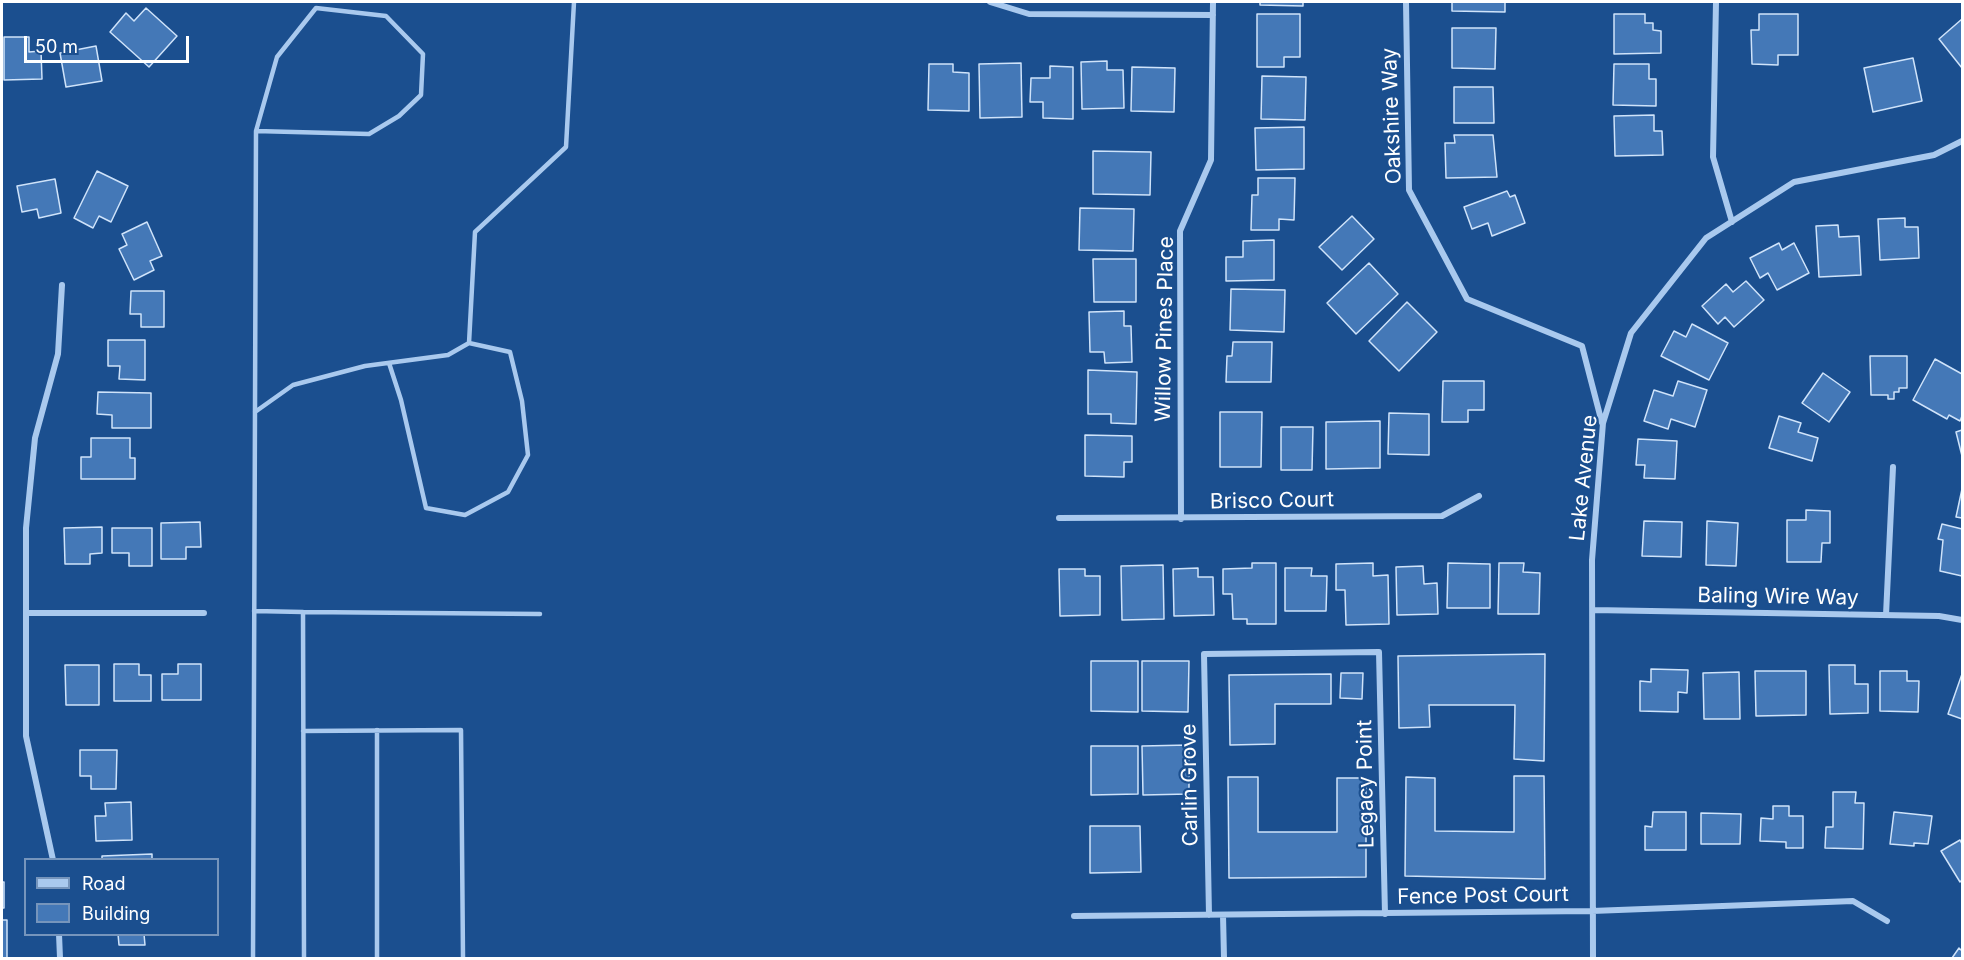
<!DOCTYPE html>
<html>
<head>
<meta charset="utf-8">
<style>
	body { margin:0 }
	#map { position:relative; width:1964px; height:960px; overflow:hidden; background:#1b4f8f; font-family:Inter,sans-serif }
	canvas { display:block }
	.frame { position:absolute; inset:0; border:3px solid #fff; pointer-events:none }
	.legend { position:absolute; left:24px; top:858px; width:195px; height:78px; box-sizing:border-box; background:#1b4f8f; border:2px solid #7695bc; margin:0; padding:8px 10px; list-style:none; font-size:18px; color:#fff }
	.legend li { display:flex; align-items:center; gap:12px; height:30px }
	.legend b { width:30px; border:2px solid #7695bc }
	.scale { position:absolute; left:24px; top:36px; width:165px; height:27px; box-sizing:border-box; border:3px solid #fff; border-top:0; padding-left:8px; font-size:18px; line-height:21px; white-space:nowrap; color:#fff; -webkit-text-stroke:4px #1b4f8f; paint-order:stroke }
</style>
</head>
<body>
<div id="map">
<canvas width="1964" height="960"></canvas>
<div class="frame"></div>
<ul class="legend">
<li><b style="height:8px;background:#a9c9ee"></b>Road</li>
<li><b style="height:16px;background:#4478b7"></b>Building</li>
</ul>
<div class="scale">50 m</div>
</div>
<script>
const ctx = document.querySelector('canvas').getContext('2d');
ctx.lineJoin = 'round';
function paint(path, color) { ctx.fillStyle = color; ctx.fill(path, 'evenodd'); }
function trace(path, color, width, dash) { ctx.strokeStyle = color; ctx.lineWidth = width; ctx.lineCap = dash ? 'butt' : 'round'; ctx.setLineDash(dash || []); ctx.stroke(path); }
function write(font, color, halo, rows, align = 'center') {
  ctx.font = font + ' Inter,sans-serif'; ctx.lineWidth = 4.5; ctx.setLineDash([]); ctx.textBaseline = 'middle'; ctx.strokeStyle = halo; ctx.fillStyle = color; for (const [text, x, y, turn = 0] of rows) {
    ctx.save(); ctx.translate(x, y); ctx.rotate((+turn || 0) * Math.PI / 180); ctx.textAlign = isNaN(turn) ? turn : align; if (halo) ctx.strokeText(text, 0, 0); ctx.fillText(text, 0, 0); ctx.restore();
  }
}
const building = new Path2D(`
	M 1260,2 L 1303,2 L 1303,6 L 1260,5 Z
	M 1452,2 L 1505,2 L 1505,12 L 1452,11 Z
	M 146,8 L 177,36 L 149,67 L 110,32 L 126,13 L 134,21 Z
	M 1257,14 L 1300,14 L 1300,57 L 1284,57 L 1284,67 L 1257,67 Z
	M 1614,14 L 1645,14 L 1645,23 L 1653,23 L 1653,30 L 1661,31 L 1661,53 L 1614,54 Z
	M 1759,14 L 1798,14 L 1798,55 L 1778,55 L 1778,65 L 1752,64 L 1751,30 L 1759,30 Z
	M 1962,19 L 1962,68 L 1939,39 Z
	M 1452,28 L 1496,28 L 1495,69 L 1452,68 Z
	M 4,37 L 29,37 L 29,52 L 41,51 L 42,79 L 4,80 Z
	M 96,46 L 102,81 L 66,87 L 60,53 Z
	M 1913,58 L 1922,101 L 1873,112 L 1864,68 Z
	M 1107,61 L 1107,70 L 1123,70 L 1124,108 L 1082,109 L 1081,62 Z
	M 1021,63 L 1022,117 L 980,118 L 979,64 Z
	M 929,64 L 953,64 L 953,72 L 969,73 L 969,111 L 928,110 Z
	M 1614,64 L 1649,64 L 1649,79 L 1656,79 L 1656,106 L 1613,105 Z
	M 1050,66 L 1073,67 L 1073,119 L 1043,118 L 1043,102 L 1030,102 L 1031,78 L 1050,78 Z
	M 1132,67 L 1175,68 L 1174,112 L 1131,111 Z
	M 1262,76 L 1306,77 L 1305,120 L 1261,119 Z
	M 1454,87 L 1493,87 L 1494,123 L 1454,123 Z
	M 1654,115 L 1654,131 L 1662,131 L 1663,155 L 1615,156 L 1614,116 Z
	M 1304,127 L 1304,169 L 1256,170 L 1255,128 Z
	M 1454,135 L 1493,135 L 1497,177 L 1446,178 L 1445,143 L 1455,143 Z
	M 1093,151 L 1151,152 L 1150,195 L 1093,194 Z
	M 97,171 L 128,186 L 111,222 L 99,216 L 93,228 L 74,218 Z
	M 1258,178 L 1295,178 L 1294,220 L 1279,219 L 1279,230 L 1251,230 L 1252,195 L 1258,195 Z
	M 55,179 L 61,213 L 39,218 L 37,209 L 22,212 L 17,186 Z
	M 1507,191 L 1510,197 L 1515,195 L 1525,223 L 1492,236 L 1488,223 L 1472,229 L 1464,207 Z
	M 1080,208 L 1134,209 L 1133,251 L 1079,250 Z
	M 1352,216 L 1374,239 L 1342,270 L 1319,247 Z
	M 1905,218 L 1905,227 L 1918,227 L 1919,258 L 1880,260 L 1878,219 Z
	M 147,222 L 162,256 L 150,261 L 154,270 L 134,280 L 119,249 L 127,245 L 122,234 Z
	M 1838,225 L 1839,237 L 1859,236 L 1861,275 L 1819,277 L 1816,226 Z
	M 1274,240 L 1274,280 L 1226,281 L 1226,257 L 1243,257 L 1243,241 Z
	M 1779,243 L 1782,250 L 1794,243 L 1809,273 L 1777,290 L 1768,273 L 1760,278 L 1750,258 Z
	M 1093,259 L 1136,259 L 1136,302 L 1094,302 Z
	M 1369,263 L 1398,294 L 1356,334 L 1327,303 Z
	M 1746,281 L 1764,300 L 1734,327 L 1725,317 L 1718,324 L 1702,306 L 1726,284 L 1733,292 Z
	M 1231,289 L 1285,290 L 1284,332 L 1230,330 Z
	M 131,291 L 164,291 L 164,327 L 141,327 L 141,314 L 130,314 Z
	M 1407,302 L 1437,332 L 1399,371 L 1369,341 Z
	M 1124,311 L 1124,326 L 1131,326 L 1132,362 L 1105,363 L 1104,352 L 1090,352 L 1089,312 Z
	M 1692,324 L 1728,343 L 1709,380 L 1661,356 L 1674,331 L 1686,337 Z
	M 108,340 L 145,340 L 145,380 L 119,379 L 120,366 L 108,366 Z
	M 1233,342 L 1272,342 L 1271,382 L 1226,382 L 1227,356 L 1232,356 Z
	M 1870,356 L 1907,356 L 1907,388 L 1899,388 L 1899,392 L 1894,392 L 1894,399 L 1888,399 L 1888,395 L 1871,395 Z
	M 1935,359 L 1962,374 L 1962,416 L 1960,421 L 1949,415 L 1947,419 L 1913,400 Z
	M 1088,370 L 1137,372 L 1136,424 L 1111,423 L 1111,414 L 1088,414 Z
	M 1823,373 L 1850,392 L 1829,422 L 1802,403 Z
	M 1443,381 L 1484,381 L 1484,410 L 1468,410 L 1468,422 L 1442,422 Z
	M 1678,381 L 1707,390 L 1695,427 L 1671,419 L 1668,429 L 1644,421 L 1654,390 L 1673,396 Z
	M 98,392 L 151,393 L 151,428 L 112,428 L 112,415 L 97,414 Z
	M 1220,412 L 1262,412 L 1261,467 L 1220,467 Z
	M 1389,413 L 1429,414 L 1429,455 L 1388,454 Z
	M 1779,416 L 1801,423 L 1798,432 L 1818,438 L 1812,461 L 1769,448 Z
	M 1380,421 L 1380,468 L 1326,469 L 1326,422 Z
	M 1281,427 L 1313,427 L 1312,470 L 1281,470 Z
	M 1962,430 L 1962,456 L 1956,432 Z
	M 1085,435 L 1132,436 L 1132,462 L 1124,462 L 1124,477 L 1085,476 Z
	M 91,438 L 130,438 L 130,458 L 135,458 L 135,479 L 81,479 L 81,457 L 91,457 Z
	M 1638,439 L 1677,441 L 1675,479 L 1644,478 L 1645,465 L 1636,465 Z
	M 1962,489 L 1962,518 L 1956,517 Z
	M 1806,510 L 1830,511 L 1830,543 L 1822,543 L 1821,562 L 1787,562 L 1787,520 L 1806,520 Z
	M 1644,521 L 1682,522 L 1681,557 L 1642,556 Z
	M 1707,521 L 1738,523 L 1736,566 L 1706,565 Z
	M 200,522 L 201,547 L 186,547 L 186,559 L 161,559 L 161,523 Z
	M 1942,524 L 1962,529 L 1962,576 L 1940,571 L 1943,540 L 1938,539 Z
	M 102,527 L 102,553 L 90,554 L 90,564 L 65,564 L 64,528 Z
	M 112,528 L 152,528 L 152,566 L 129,566 L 129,553 L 112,553 Z
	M 1252,563 L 1276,563 L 1276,624 L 1247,624 L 1247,619 L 1233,619 L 1232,594 L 1223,594 L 1223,569 L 1252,568 Z
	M 1373,563 L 1373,576 L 1388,575 L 1389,624 L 1346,625 L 1345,590 L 1336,590 L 1336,564 Z
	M 1448,563 L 1490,564 L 1490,608 L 1447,608 Z
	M 1499,563 L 1524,563 L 1523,572 L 1540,573 L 1539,614 L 1498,614 Z
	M 1163,565 L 1164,619 L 1122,620 L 1121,566 Z
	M 1423,566 L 1424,584 L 1437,583 L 1438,614 L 1397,615 L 1396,567 Z
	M 1198,568 L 1198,577 L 1213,577 L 1214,615 L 1174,616 L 1173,569 Z
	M 1285,568 L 1312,568 L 1311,576 L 1327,576 L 1326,611 L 1285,611 Z
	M 1059,569 L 1085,569 L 1085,576 L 1100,576 L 1100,615 L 1060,616 Z
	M 1545,654 L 1544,761 L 1514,759 L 1515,705 L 1429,705 L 1430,727 L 1399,728 L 1398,656 Z
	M 1091,661 L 1138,661 L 1138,712 L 1091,711 Z
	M 1142,661 L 1189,661 L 1188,712 L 1142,711 Z
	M 114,664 L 139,664 L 139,675 L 151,675 L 151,701 L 114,701 Z
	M 178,664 L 201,664 L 201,700 L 162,700 L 162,674 L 178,674 Z
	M 65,665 L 99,665 L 99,705 L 66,705 Z
	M 1829,665 L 1855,665 L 1855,684 L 1868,684 L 1868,713 L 1830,714 Z
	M 1651,669 L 1688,670 L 1687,693 L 1678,692 L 1678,712 L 1640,711 L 1640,681 L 1651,682 Z
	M 1755,671 L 1806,671 L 1806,715 L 1756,716 Z
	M 1880,671 L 1907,671 L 1907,681 L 1919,681 L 1918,712 L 1880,711 Z
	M 1739,672 L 1740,719 L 1704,719 L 1703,673 Z
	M 1341,673 L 1363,673 L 1362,699 L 1340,698 Z
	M 1331,674 L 1331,704 L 1275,704 L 1275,744 L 1230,745 L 1229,675 Z
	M 1962,674 L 1962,719 L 1948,714 Z
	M 1189,745 L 1189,794 L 1143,795 L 1142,746 Z
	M 1091,746 L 1138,746 L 1138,794 L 1091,795 Z
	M 80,750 L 117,750 L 116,789 L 91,789 L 91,776 L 80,776 Z
	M 1514,776 L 1544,776 L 1545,879 L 1405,876 L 1406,777 L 1435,778 L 1435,831 L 1514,832 Z
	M 1228,777 L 1258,777 L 1258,832 L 1337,832 L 1337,778 L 1366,778 L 1366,877 L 1229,878 Z
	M 1833,792 L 1856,792 L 1855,803 L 1864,803 L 1863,849 L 1825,848 L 1826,827 L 1833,827 Z
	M 131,802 L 132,840 L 96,841 L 95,816 L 106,816 L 105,803 Z
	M 1773,806 L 1789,806 L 1789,816 L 1803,816 L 1803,848 L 1786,848 L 1786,842 L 1760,841 L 1761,818 L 1773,819 Z
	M 1653,812 L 1686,812 L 1686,850 L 1645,850 L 1645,826 L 1652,827 Z
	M 1894,812 L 1932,816 L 1928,844 L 1914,843 L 1914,846 L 1890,844 Z
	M 1701,813 L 1741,814 L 1740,844 L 1701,844 Z
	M 1090,826 L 1140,826 L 1141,872 L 1090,873 Z
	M 1960,840 L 1962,844 L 1962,880 L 1960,882 L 1941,851 Z
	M 152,854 L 152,860 L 102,860 L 102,856 Z
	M 2,882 L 4,882 L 4,908 L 2,908 Z
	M 2,920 L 7,920 L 7,958 L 2,958 Z
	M 118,934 L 144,934 L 145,945 L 119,945 Z
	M 1959,948 L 1962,951 L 1962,958 L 1952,958 Z`);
paint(building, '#4478b7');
trace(building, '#cfe3fa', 1.5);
trace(new Path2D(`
	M 469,343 L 475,232 L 566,147 L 574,2
	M 255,412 L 293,385 L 365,366 L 448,355 L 469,343 L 510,352 L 522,401 L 528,455 L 508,492 L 465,515 L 426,508 L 401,400 L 389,363
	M 254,611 L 303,612 L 304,958
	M 303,612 L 540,614
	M 303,731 L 461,730 L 463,958
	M 253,958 L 256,131 L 277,57 L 316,8 L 386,16 L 423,54 L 421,95 L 399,116 L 369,134 L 256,131
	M 377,958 L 377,730`), '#a9c9ee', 4.5);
trace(new Path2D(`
	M 990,2 L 1029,14 L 1213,15
	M 1406,2 L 1409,190 L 1467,299 L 1582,346 L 1602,423
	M 1716,2 L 1713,157 L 1732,222
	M 1059,518 L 1442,516 L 1479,496
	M 1181,519 L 1180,231 L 1211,160 L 1213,2
	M 1593,610 L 1939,616 L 1962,620
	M 27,613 L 204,613
	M 1886,615 L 1893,467
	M 53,860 L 26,736 L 26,528 L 35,438 L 58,354 L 62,285
	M 1209,915 L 1204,654 L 1379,652 L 1385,914
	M 1223,915 L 1224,958
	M 1074,916 L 1592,911 L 1853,901 L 1887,921
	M 59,934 L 60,958
	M 1593,958 L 1592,560 L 1603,423 L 1631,333 L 1706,238 L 1794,182 L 1934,155 L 1962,141`), '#a9c9ee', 6);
write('21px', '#fff', '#1b4f8f', [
	["Oakshire Way",1392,116,-92],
	["Willow Pines Place",1165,329,-89],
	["Lake Avenue",1584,478,-84],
	["Brisco Court",1272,501,-1],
	["Baling Wire Way",1778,597,1],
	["Legacy Point",1366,784,-91],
	["Carlin Grove",1190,785,-91],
	["Fence Post Court",1483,896,-1]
]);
</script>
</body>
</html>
